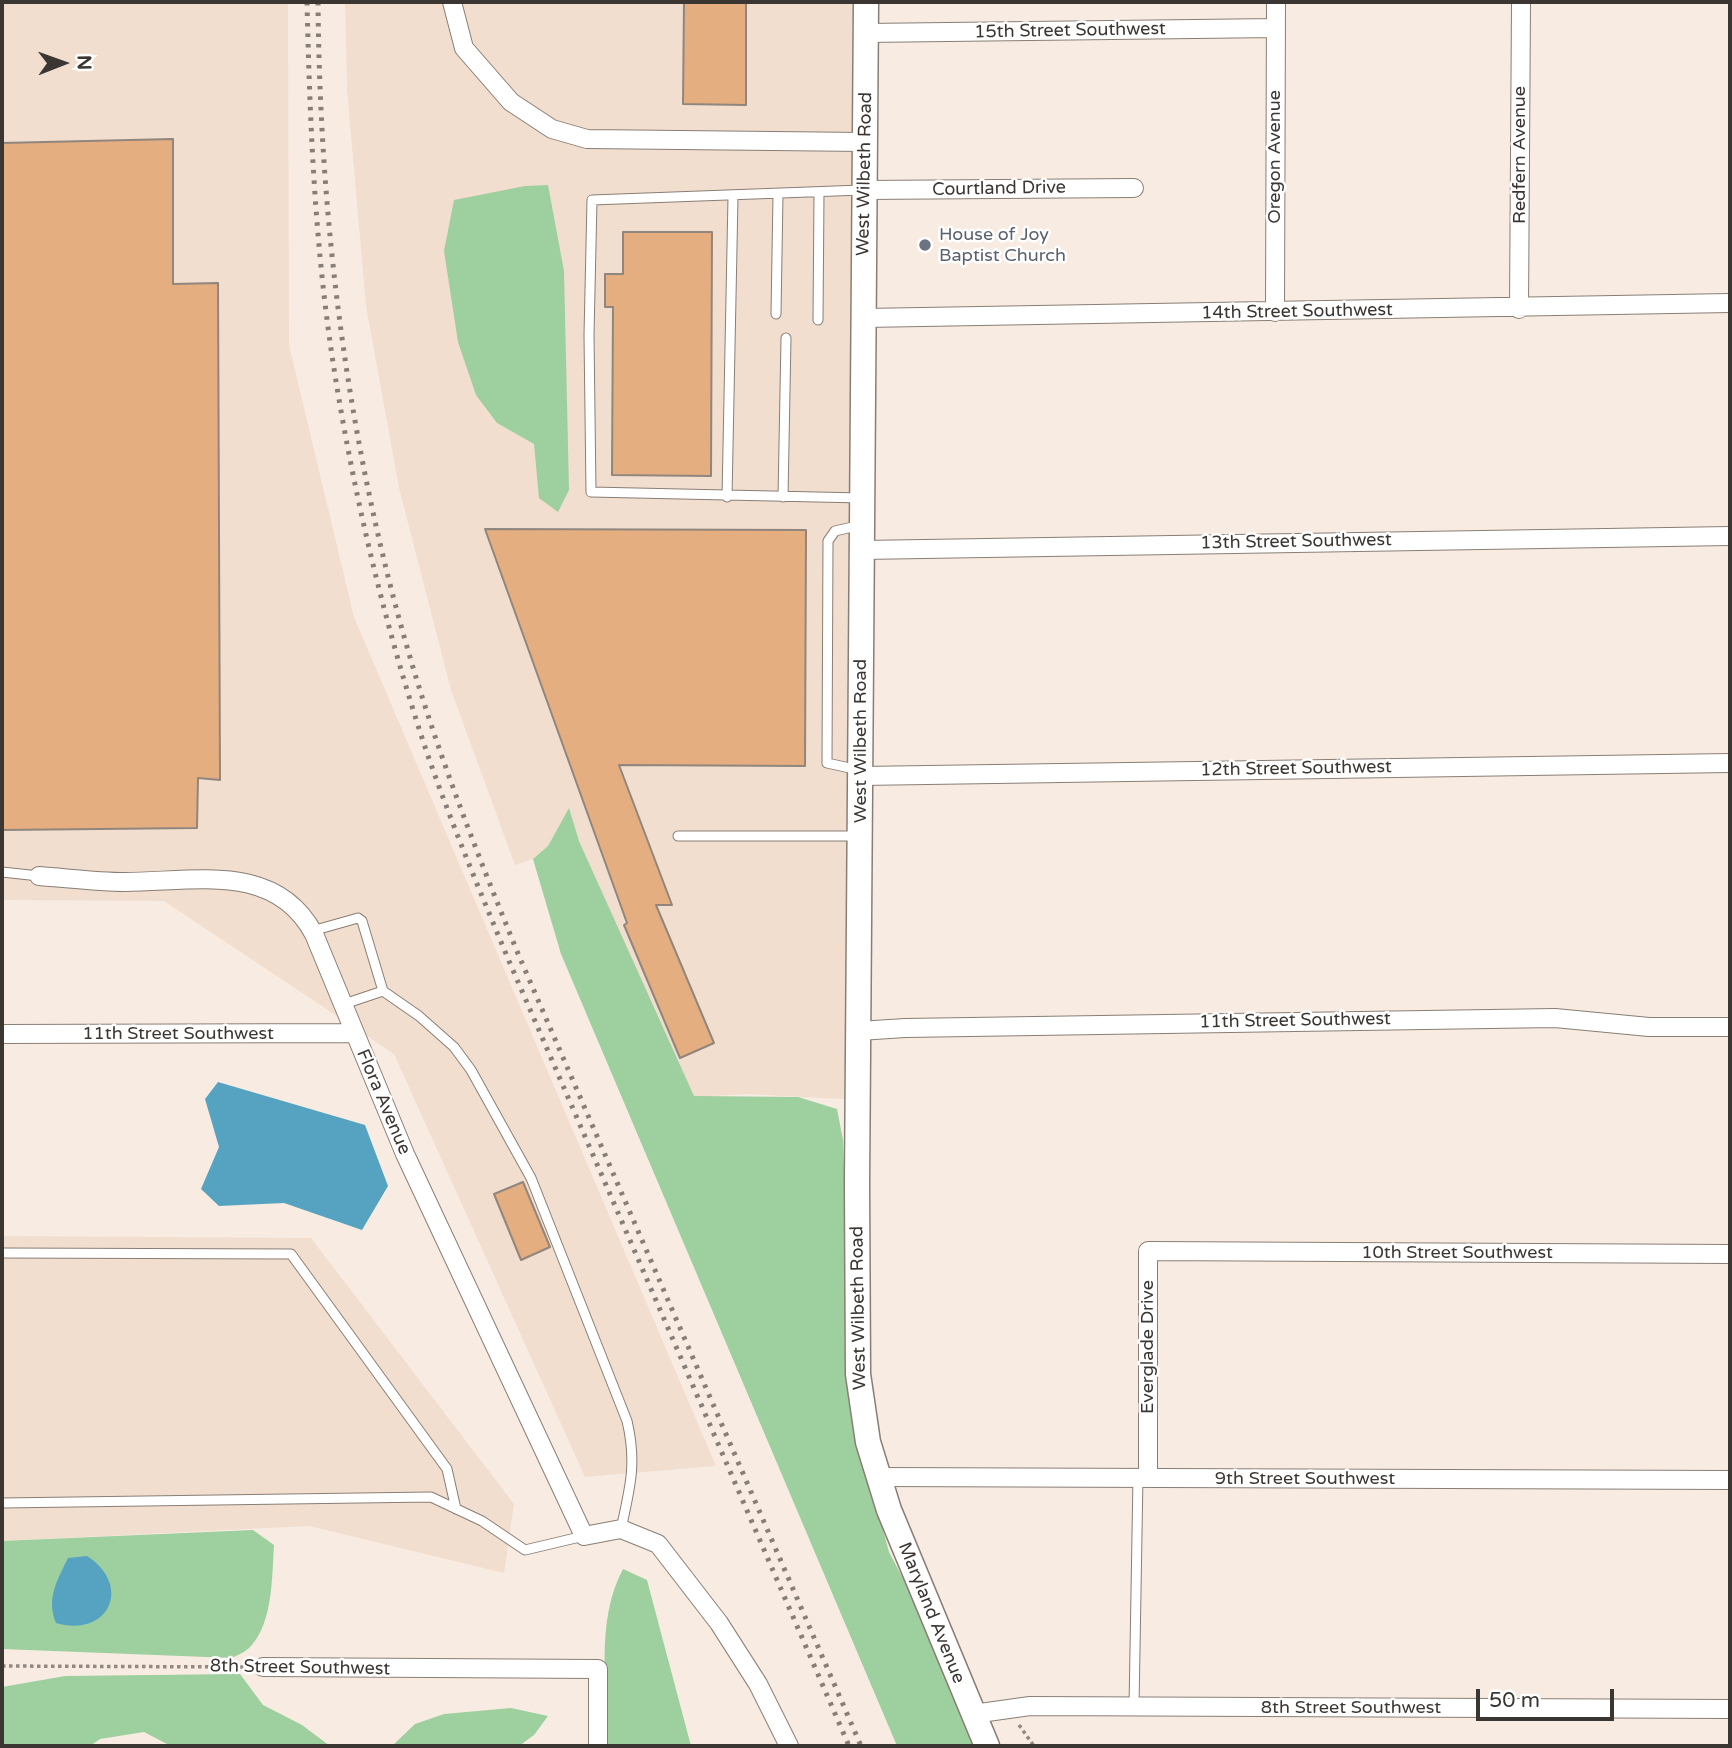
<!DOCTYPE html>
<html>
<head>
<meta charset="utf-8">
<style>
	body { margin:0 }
	#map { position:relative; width:1732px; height:1748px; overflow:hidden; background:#f8ece2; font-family:"Varela Round",sans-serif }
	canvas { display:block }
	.frame { position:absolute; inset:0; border:4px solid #3b3632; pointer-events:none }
	.north { position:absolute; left:28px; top:28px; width:70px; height:70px; -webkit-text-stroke:5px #fff; paint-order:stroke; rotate:89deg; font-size:19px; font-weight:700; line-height:28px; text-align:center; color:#3b3632 }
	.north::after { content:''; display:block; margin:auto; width:24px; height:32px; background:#3b3632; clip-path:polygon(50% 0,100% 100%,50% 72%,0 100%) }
	.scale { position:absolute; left:1476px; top:1689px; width:138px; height:32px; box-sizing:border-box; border:4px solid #3b3632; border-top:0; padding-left:9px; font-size:21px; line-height:24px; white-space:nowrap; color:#3b3632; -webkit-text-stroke:5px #fff; paint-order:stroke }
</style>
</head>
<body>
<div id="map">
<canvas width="1732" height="1748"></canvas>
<div class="frame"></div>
<div class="north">N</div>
<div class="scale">50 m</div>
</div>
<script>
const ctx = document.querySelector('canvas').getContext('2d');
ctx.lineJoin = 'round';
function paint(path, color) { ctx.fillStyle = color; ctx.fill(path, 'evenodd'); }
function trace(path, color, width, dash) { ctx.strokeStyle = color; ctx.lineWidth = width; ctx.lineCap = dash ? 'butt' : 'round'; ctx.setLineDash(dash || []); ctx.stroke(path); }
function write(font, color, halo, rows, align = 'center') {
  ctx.font = font + ' "Varela Round",sans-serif'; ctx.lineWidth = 5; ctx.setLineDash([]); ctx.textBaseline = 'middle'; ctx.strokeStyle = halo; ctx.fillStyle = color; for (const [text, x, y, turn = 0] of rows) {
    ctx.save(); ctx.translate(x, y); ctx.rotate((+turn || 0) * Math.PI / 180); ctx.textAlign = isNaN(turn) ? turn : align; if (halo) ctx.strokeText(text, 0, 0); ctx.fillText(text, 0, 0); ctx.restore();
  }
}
paint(new Path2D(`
	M 2,2 L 288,2 L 289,345 L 354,617 L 716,1466 L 585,1477 L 394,1054 L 164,901 L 2,900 Z
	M 345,2 L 866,2 L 858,1100 L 747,1094 L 694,1097 L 579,841 L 569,809 L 548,846 L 533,859 L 515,865 L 451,690 L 399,488 L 366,306 L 347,90 Z
	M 2,1236 L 311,1238 L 514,1504 L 504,1573 L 309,1526 L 2,1541 Z`), '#f1decf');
paint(new Path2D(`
	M 548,185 L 564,271 L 569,490 L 558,512 L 539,498 L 534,444 L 497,423 L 476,395 L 458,342 L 444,251 L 454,200 L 525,186 Z
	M 569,808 L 579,841 L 694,1096 L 798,1097 L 837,1109 L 843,1140 L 848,1275 L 866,1467 L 889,1552 L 924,1618 L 979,1746 L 897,1746 L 561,954 L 533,859 L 548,846 Z
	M 253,1530 L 274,1545 C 272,1576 273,1622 251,1646 C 247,1651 238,1655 232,1658 L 2,1649 L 2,1541 Z
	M 623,1569 L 647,1580 L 691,1746 L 608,1746 C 607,1689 595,1621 623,1569 Z
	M 240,1674 L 263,1705 L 302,1725 L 330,1746 L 171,1746 L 144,1732 L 100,1739 L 90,1746 L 2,1746 L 2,1687 L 65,1676 Z
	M 511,1708 L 548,1716 L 534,1735 L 519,1746 L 392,1746 L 415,1724 L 444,1714 Z`), '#9dcf9f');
paint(new Path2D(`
	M 218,1082 L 365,1125 L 388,1186 L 362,1230 L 284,1203 L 219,1206 L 201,1189 L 219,1147 L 205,1099 Z
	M 87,1556 C 133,1586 109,1638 56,1623 C 46,1598 57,1581 68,1558 Z`), '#55a3c0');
const building = new Path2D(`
	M 684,2 L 746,2 L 746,105 L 683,104 Z
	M 173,139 L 173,284 L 218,283 L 220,780 L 198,778 L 197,828 L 2,830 L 2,143 Z
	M 623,232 L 712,232 L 711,476 L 612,475 L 613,307 L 605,307 L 605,274 L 623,274 Z
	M 485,529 L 806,530 L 805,766 L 619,765 L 672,905 L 656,905 L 714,1043 L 680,1058 L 624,925 L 627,923 Z
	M 523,1182 L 550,1247 L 521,1260 L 494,1194 Z`);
paint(building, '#e5ae81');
trace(building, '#91867d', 2);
const lane = new Path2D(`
	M 776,314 L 778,195
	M 818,320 L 819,193
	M 727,497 L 733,197
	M 783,497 L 786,338
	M 862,498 L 591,492 L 589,335 L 592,200 L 862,190
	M 859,770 L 827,763 L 828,541 L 835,531 L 861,525
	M 678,836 L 859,836
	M 2,872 L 39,876
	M 312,931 L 358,918 L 362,921 L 383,991 L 341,1005
	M 383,991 L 419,1016 L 454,1047 L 471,1070 L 531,1178 L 627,1421 C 637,1463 630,1488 621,1529
	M 2,1253 L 291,1254 L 447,1469 L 456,1509
	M 2,1503 L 431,1497 L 482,1521 L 525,1550 L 584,1536
	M 1134,1707 L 1138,1477`);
const street = new Path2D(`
	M 452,2 L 464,48 L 511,102 L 552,129 L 587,139 L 865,142
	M 865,33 L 1276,28
	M 864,190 L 1134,188
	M 1519,309 L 1521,2
	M 1275,312 L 1276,2
	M 864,318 L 1730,303
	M 862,550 L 1730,536
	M 861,776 L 1730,763
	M 39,876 C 67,878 96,882 125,882 C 194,882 275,861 314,934 L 405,1154 L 584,1536 L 621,1529 L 658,1544 L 719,1623 L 758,1684 L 789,1746
	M 859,1031 L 905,1028 L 1555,1018 L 1649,1027 L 1730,1027
	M 2,1034 L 354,1033
	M 880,1477 L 1730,1480
	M 1148,1478 L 1148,1251 L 1730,1254
	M 263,1667 L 598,1669 L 598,1746
	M 973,1714 L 1030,1706 L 1730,1709`);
const secondary = new Path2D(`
	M 866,2 L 857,1183 L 858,1374 L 868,1442 L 889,1510 L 987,1746`);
trace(lane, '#897e75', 11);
trace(street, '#897e75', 20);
trace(secondary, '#897e75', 27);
trace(new Path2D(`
	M 2,1666 L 247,1667
	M 1019,1725 L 1034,1746`), '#908881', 3.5, [3.5, 3.5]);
trace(lane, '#fff', 9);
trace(street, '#fff', 18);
trace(secondary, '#fff', 24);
trace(new Path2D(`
	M 307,2 C 310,127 315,251 335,375 C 355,500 385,625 424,744 C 449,818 479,889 509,961 L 849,1746
	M 318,2 C 320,229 349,456 415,674 C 444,770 481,863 519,956 L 861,1746`), '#867e77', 5, [3.5, 7]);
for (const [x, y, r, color] of [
	[925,245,7,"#6b7280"]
]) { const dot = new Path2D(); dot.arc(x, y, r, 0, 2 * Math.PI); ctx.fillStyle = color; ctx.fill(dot); trace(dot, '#fff', 2.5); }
write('18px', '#3b3632', '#fff', [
	["15th Street Southwest",1070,31,-1],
	["Redfern Avenue",1520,155,-90],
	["Oregon Avenue",1275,157,-90],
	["West Wilbeth Road",865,174,-89],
	["Courtland Drive",999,189,-1],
	["14th Street Southwest",1297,312,-1],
	["13th Street Southwest",1296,542,-1],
	["West Wilbeth Road",861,741,-90],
	["12th Street Southwest",1296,769,-1],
	["11th Street Southwest",1295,1021,-1],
	["11th Street Southwest",178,1034],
	["Flora Avenue",383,1102,67],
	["10th Street Southwest",1457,1253],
	["West Wilbeth Road",859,1308,-91],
	["Everglade Drive",1148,1347,-90],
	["9th Street Southwest",1305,1479],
	["Maryland Avenue",931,1613,68],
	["8th Street Southwest",300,1668,1],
	["8th Street Southwest",1351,1708]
]);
write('18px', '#5b616d', '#fff', [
	["House of Joy",939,235],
	["Baptist Church",939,256]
], 'left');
</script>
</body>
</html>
